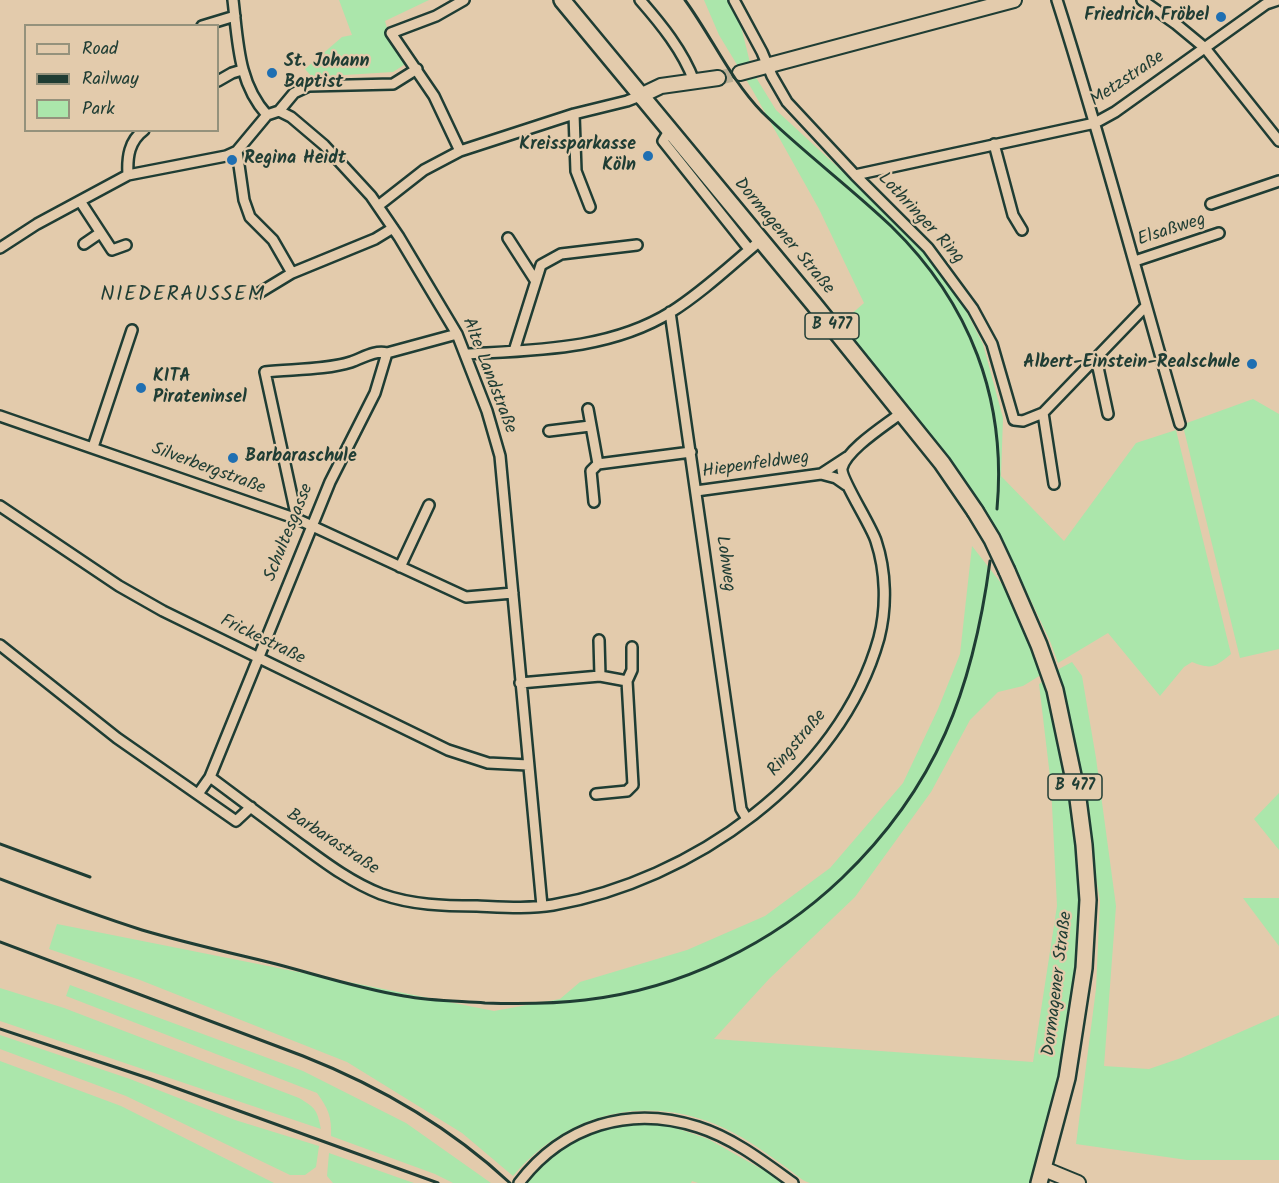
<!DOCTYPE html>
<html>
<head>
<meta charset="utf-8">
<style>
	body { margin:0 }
	#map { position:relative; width:1279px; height:1183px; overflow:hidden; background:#e3cbac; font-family:Kalam,sans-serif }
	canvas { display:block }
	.legend { position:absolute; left:24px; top:24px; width:195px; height:108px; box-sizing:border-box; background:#e3cbac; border:2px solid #95927c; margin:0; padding:8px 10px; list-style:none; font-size:18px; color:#1f3d34 }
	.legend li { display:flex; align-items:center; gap:12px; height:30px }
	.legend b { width:30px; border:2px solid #95927c }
</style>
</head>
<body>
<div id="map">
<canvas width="1279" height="1183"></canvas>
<ul class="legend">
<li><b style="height:8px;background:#e3cbac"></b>Road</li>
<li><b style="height:8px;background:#1f3d34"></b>Railway</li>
<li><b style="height:16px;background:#abe6ab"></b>Park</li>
</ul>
</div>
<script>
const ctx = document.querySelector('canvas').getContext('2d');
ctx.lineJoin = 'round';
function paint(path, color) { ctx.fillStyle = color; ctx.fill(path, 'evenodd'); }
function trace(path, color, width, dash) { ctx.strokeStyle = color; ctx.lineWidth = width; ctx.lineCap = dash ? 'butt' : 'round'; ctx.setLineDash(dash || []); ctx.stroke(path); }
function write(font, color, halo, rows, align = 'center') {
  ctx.font = font + ' Kalam,sans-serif'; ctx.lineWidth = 4.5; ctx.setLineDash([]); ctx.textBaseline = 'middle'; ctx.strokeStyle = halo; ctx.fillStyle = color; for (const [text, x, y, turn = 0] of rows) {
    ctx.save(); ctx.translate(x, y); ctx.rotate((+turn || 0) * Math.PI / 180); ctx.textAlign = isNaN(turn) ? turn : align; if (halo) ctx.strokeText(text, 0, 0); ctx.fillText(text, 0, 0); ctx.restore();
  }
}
paint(new Path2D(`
	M 339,0 L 429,0 L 385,21 L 389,35 L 407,63 L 393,72 L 312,77 L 305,69 L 342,37 L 352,35 Z
	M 704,0 L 730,0 L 739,18 L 752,71 L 776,110 L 922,245 L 950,280 L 983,344 L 1003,418 L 1001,476 L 1064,541 L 1136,443 L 1176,430 L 1231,654 C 1215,667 1212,670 1192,662 L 1184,667 L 1160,696 L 1108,633 L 1058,663 L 1050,641 L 999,533 L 953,462 L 840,324 L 864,303 L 819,209 L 753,91 L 719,35 Z
	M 1253,399 L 1279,414 L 1279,649 L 1240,658 L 1183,426 L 1184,424 Z
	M 972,546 L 1001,583 L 1042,647 L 1049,670 L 1023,686 L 998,692 L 970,720 L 931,792 L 855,897 L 769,979 L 714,1039 L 1033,1062 L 1057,906 L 1051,785 L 1039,684 L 1053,675 L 1088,901 L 1053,1105 L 1032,1183 C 978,1183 923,1183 869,1183 C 855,1183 820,1183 810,1183 C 802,1181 793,1172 787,1168 C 768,1154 747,1139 726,1129 C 649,1092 567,1112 513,1176 L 462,1133 L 347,1062 L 140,980 L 49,949 L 57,924 L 494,1011 L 560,999 L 580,982 L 687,950 L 765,916 L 830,868 L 903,783 L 938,709 L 960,654 Z
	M 1072,662 L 1082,676 L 1096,758 L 1116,906 L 1104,1066 L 1149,1069 L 1181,1058 L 1279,1015 L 1279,1160 L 1187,1160 L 1076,1144 L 1096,989 L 1100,901 L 1063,689 L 1057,670 Z
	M 1279,793 L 1279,850 L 1254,819 Z
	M 1243,898 L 1279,898 L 1279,946 Z
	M 70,985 L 303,1071 L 406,1123 L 491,1183 L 453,1183 L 435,1174 L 331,1136 C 332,1117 328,1108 317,1093 L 66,996 Z
	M 0,988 L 64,1008 L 299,1098 C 316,1108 317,1110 321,1129 L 0,1021 Z
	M 0,1035 L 130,1079 L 235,1120 L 319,1146 L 316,1167 L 305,1175 L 290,1175 L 126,1096 L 0,1049 Z
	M 0,1061 L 121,1106 L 274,1183 L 0,1183 Z
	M 637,1122 L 670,1126 L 708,1139 L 774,1176 L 784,1183 L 698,1183 L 692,1181 L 691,1183 L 527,1183 C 546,1160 566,1141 595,1131 C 608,1127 624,1125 637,1122 Z
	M 329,1153 L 408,1181 L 414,1183 L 333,1183 L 327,1176 Z`), '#abe6ab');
trace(new Path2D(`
	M 718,78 L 740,73`), '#bcaf94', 14, [14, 7]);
const minor = new Path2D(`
	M 233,0 C 238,42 238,83 267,115
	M 640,0 C 661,24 683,51 694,81
	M 734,0 L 762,52 L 772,76 L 787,102 L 855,175 L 928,248 L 973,309 L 992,344 L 1014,420 L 1023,421 L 1043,413 L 1146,306
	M 1057,0 C 1102,140 1139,283 1180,424
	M 1142,0 L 1176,24 L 1205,48 L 1279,141
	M 202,26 L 235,16
	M 218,81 L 232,73 L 242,70
	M 279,111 L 294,93 L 309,86 L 393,84 L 417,69
	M 574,114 L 576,171 L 590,207
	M 267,115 L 279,111 L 291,117 L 324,145 L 371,196 L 399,237 L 457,334 L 487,411 L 500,456 L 542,906
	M 669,131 L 663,141 L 749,249
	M 994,144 L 1013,215 L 1022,230
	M 237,151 L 244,200 L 250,217 L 273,240 L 292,273
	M 460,151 L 434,96 L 391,33 L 436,16 L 464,0
	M 128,175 C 127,157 129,141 144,130
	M 855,175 L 1095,123 L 1115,112 L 1266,4 L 1278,0
	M 80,201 L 112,250 L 126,245
	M 1211,204 L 1279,181
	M 378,206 L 424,170 L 460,151 L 574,114 L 627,101 L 640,96
	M 508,238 L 535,280
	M 84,244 L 100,233
	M 0,248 L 37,224 L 128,175 L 226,156 L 237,151 L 267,115
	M 1135,261 L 1219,233
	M 259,293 L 292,273 L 375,239 L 393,228
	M 670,312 L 741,809 L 747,819
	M 514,351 L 541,265 L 561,254 L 637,245
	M 466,354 C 535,350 610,350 671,312 C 703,292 732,264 761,240
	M 1096,358 L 1108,414
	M 588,409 L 598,464
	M 1043,413 L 1054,484
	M 0,416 L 297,519 L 466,597 L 513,593
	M 549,431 L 590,426
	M 93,447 L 132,330
	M 821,474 L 847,457
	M 696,491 L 821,474 L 836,478 L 846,485
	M 594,502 L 591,471 L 598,464 L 691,452
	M 0,506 L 119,586 L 163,611 L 257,657 L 448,750 L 488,763 L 528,765
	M 297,519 L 265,372 C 291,369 326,370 351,362 C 363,358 374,350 387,353 L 457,334
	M 400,567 L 429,505
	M 599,640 L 600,676
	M 0,645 L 117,738 L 236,821 L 251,807
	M 627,681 L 632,670 L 632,647
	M 520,683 L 600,676 L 627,681 L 633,785 L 627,791 L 596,794
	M 210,777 C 239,799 268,820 297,842 C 323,861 350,882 381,894 C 412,905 444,906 477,906 C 502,907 529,909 553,905 C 691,881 840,778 879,638 C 887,607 886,571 876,541 C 871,525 840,478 842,468 C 847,449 886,425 901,413
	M 198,794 L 210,777 L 330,482 L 375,393 L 387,353
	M 519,1183 C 563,1125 630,1105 698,1127 C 733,1138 764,1162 793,1183`);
const secondary = new Path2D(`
	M 740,73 L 1014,0
	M 640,96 L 661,86 L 718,78
	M 1044,1169 L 1078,1183`);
const primary = new Path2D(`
	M 562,0 L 813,303 L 942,463 L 975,511
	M 1007,571 L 1039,645 L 1055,690 L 1078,799 L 1084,845 L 1088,900 L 1084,968 L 1067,1078 L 1039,1183`);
trace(minor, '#1f3d34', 14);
trace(secondary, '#1f3d34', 18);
trace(primary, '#1f3d34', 20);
trace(minor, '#e3cbac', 9);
trace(secondary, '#e3cbac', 14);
trace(primary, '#e3cbac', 15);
trace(new Path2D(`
	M 685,0 C 712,37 730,79 762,112 C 803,152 850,187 891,226 C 970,303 1007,399 997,509
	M 0,844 L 90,877
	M 0,879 C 47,897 94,915 142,930 C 186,943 231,953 276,964 C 318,975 361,989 404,996 C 431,1001 458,1001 485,1003 C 518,1004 552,1004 585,1000 C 681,989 773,944 842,878 C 937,787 973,689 990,561
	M 0,942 L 303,1056 C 379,1086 450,1127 510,1183
	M 0,1029 L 151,1079 L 438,1183`), '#1f3d34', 3);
const primaryBridge = new Path2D(`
	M 975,511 L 992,539 L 1007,571`);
trace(primaryBridge, '#1f3d34', 20, []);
trace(primaryBridge, '#e3cbac', 15);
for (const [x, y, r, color] of [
	[1221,17,6,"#1f6fb2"],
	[272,73,6,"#1f6fb2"],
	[648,156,6,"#1f6fb2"],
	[232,160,6,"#1f6fb2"],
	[1252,364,6,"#1f6fb2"],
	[141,388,6,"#1f6fb2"],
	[233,458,6,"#1f6fb2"]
]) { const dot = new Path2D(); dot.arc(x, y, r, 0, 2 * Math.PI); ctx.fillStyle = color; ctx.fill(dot); trace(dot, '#e3cbac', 2); }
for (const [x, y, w] of [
	[832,326,54],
	[1075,787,54]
]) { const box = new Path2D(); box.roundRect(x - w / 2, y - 13, w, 26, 4.5); ctx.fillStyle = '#e3cbac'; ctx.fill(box); trace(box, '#1f3d34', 1.5); }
write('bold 16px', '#1f3d34', null, [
	["B 477",832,326],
	["B 477",1075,787]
]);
write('bold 18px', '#1f3d34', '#e3cbac', [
	["Friedrich Fröbel",1209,17,"right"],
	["St. Johann",284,63],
	["Baptist",284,84],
	["Kreissparkasse",636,146,"right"],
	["Köln",636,167,"right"],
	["Regina Heidt",244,160],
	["Albert-Einstein-Realschule",1240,364,"right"],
	["KITA",153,378],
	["Pirateninsel",153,399],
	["Barbaraschule",245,458]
], 'left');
write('18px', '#1f3d34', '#e3cbac', [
	["Metzstraße",1128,80,-34],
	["Lothringer Ring",920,219,47],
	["Elsaßweg",1172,231,-18],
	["Dormagener Straße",783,237,50],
	["Alte Landstraße",488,376,69],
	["Hiepenfeldweg",756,466,-8],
	["Silverbergstraße",208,470,20],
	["Schultesgasse",290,533,-68],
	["Lohweg",724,564,82],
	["Frickestraße",262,641,26],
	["Ringstraße",798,744,-50],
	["Barbarastraße",332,843,33],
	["Dormagener Straße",1059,984,-83]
]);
ctx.letterSpacing = '1.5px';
write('21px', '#1f3d34', '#e3cbac', [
	["NIEDERAUSSEM",183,296]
]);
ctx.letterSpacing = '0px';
</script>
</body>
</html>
